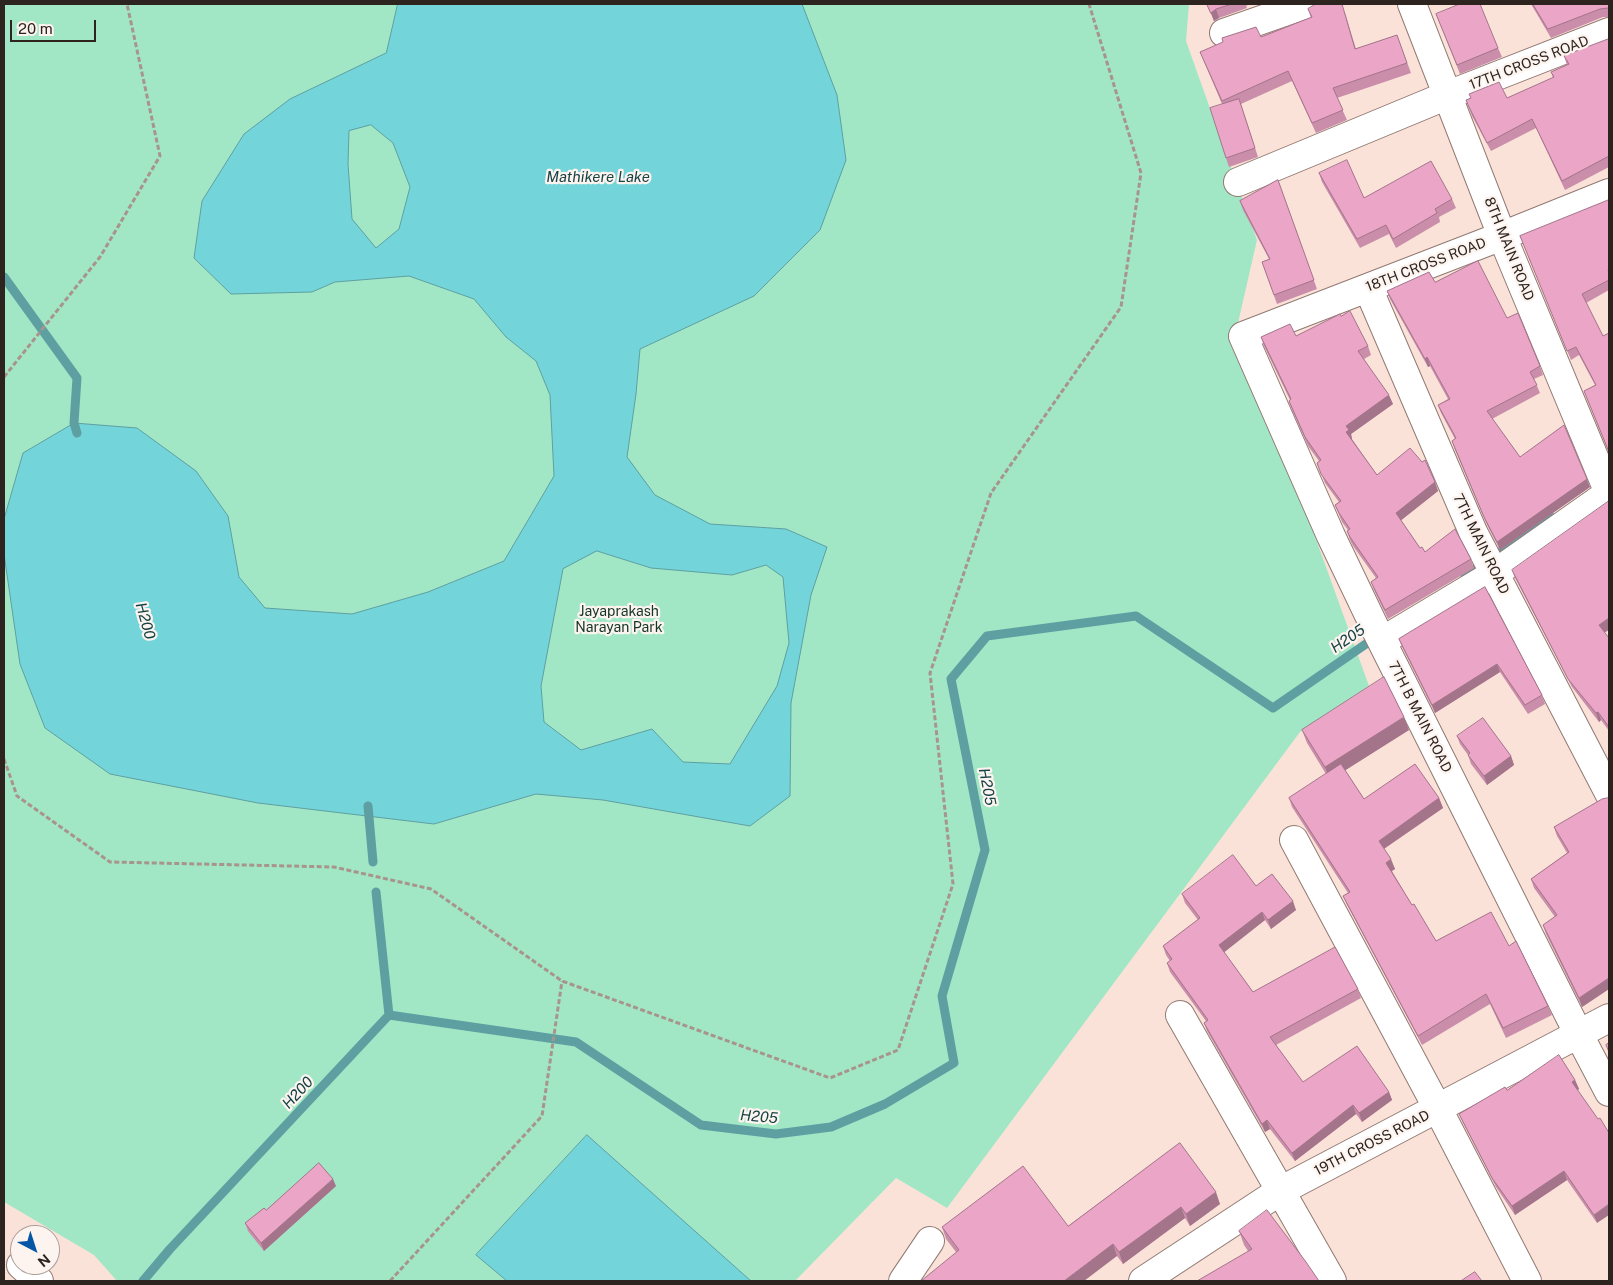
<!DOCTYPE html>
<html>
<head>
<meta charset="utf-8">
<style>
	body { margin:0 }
	#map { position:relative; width:1613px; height:1285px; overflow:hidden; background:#fbe2d9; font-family:"Public Sans",sans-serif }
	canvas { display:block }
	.frame { position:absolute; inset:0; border:5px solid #2d2420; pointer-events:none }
	.north { position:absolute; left:10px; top:1225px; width:50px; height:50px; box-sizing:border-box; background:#fdf3ef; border:1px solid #aaa09c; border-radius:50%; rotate:140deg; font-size:14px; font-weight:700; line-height:20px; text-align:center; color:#2d2420 }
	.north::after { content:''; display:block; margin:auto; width:18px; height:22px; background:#0557a5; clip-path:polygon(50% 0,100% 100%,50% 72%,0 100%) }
	.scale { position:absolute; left:10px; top:20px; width:86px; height:22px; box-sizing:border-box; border:2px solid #2d2420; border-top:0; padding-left:6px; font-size:15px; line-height:18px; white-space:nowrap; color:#2d2420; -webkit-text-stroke:4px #fdf3ef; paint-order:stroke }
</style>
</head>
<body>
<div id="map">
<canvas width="1613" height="1285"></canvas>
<div class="frame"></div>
<div class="north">N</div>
<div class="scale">20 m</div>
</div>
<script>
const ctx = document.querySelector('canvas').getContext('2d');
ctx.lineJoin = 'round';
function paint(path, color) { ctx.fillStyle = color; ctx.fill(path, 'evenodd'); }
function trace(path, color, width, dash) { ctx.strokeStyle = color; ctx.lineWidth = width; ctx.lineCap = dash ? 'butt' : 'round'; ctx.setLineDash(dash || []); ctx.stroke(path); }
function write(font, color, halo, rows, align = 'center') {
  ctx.font = font + ' "Public Sans",sans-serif'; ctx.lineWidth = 4.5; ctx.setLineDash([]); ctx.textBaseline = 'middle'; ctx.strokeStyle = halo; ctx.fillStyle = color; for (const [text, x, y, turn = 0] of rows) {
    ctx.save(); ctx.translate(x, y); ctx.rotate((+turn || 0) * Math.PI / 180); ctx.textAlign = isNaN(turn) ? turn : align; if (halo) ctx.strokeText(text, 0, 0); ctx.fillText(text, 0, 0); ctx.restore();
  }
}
paint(new Path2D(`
	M 4,4 L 1189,4 L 1186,41 L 1257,240 L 1238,323 L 1369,686 L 1300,732 L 947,1208 L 896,1178 L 795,1281 L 117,1281 L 94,1255 L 4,1202 Z`), '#a2e7c5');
const water = new Path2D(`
	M 398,4 L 802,4 L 837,95 L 846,160 L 820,230 L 754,296 L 640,349 L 636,394 L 627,457 L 655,495 L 710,524 L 786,529 L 827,547 L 811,595 L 791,703 L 790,796 L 750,826 L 603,800 L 536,794 L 434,824 L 258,803 L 110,774 L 45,728 L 20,664 L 4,554 L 4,519 L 23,453 L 74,423 L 137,428 L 196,471 L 228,516 L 239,577 L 265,608 L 352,614 L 428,592 L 504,561 L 554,476 L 550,395 L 536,361 L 506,337 L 474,299 L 409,276 L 335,282 L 312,292 L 231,294 L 194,258 L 202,201 L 244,134 L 290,99 L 386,53 ZM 371,125 L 393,143 L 410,187 L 399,229 L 376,248 L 352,219 L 348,164 L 349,131 ZM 597,551 L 651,568 L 732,575 L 766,565 L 783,577 L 789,643 L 777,686 L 730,764 L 683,762 L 652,729 L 581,750 L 544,722 L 541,686 L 563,569 Z
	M 587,1135 L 751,1281 L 507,1281 L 476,1255 Z`);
paint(water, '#73d5da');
trace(water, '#5ea0a2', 1);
trace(new Path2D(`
	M 4,277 L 77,378 L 74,423 L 77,433
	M 1465,576 L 1551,517
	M 368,806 L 373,862
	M 389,1015 L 576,1042 L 701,1125 L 776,1134 L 831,1127 L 885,1104 L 954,1063 L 942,996 L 985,850 L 951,679 L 987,636 L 1136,616 L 1273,708 L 1376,637
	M 143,1281 L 170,1249 L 389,1015 L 376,892`), '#5ea0a2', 9);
const minor = new Path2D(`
	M 1412,4 L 1502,236 L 1609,493
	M 1224,33 L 1307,4
	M 1238,182 L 1448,95 L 1609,32
	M 1609,193 L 1502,236 L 1243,336 L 1331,536 L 1376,630 L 1578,1033 L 1609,1092
	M 1368,288 L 1473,532 L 1609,793
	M 1382,641 L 1494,574 L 1609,493
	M 1294,840 L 1438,1109 L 1527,1281
	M 1180,1015 L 1332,1281
	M 21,1265 L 39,1281
	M 903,1281 L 930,1241
	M 1143,1281 L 1280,1191 L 1609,1018`);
trace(minor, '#917a72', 30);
trace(new Path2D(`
	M 4,377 L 100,257 L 160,156 L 127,4
	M 4,759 L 17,796 L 110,862 L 334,867 L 431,889 L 562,981 L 830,1078 L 898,1050 L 953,884 L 930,673 L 991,493 L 1121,307 L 1141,173 L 1089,4
	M 390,1281 L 542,1116 L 562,981`), '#a7948d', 3, [5, 2.5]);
trace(minor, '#fff', 28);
paint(new Path2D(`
	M 1207,4 L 1250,4 L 1246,6 L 1247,8 L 1219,18 L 1214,21 Z
	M 1531,4 L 1609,4 L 1609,17 L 1603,17 L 1551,38 Z
	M 1308,9 L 1345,13 L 1356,49 L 1397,35 L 1411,73 L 1337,98 L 1347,120 L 1316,133 L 1292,81 L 1241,104 L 1258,157 L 1229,167 L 1226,158 L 1222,104 L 1200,52 L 1261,37 L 1311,18 Z
	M 1436,14 L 1498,48 L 1502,57 L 1460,74 Z
	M 1609,39 L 1609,167 L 1565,190 L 1536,128 L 1491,151 L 1472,116 L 1466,100 L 1507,98 L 1553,78 L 1551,72 L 1567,65 L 1564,56 Z
	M 1319,173 L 1364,198 L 1452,199 L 1456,208 L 1439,217 L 1440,222 L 1396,248 L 1389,234 L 1360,248 L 1322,182 Z
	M 1278,180 L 1317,289 L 1277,304 L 1262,262 L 1269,259 L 1243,210 L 1240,201 Z
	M 1609,200 L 1609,290 L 1586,303 L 1603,336 L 1609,333 L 1609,453 L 1584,391 L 1595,385 L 1579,355 L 1571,360 L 1520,236 Z
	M 1435,282 L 1507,318 L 1540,366 L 1543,375 L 1534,379 L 1540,393 L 1492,419 L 1520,457 L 1590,487 L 1500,550 L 1487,525 L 1455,450 L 1452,441 L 1455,439 L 1441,413 L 1438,405 L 1448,399 L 1430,366 L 1428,367 L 1390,299 L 1387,291 Z
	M 1341,316 L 1368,346 L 1371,355 L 1364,359 L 1393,404 L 1351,434 L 1352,439 L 1377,475 L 1435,482 L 1438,491 L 1401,520 L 1420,548 L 1425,552 L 1471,559 L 1474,568 L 1388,619 L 1374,590 L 1371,582 L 1376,578 L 1353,546 L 1350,540 L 1347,531 L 1348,530 L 1342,522 L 1335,505 L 1339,502 L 1325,483 L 1317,463 L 1319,461 L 1308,446 L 1292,410 L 1289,401 L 1290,400 L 1264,346 L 1261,337 L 1296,336 Z
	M 1512,570 L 1605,633 L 1609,638 L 1609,731 L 1601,720 L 1599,722 L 1572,687 L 1515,578 Z
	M 1485,587 L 1542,695 L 1545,704 L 1528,714 L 1500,672 L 1435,713 L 1402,647 L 1399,639 Z
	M 1302,730 L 1409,730 L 1345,770 L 1364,799 L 1439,798 L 1443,808 L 1384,849 L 1395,869 L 1392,871 L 1412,905 L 1436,941 L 1509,946 L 1548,1006 L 1552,1015 L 1506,1038 L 1490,1004 L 1422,1045 L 1347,905 L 1343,896 L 1348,893 L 1292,807 L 1289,798 L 1326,774 L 1307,743 Z
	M 1457,736 L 1511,756 L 1514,765 L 1487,785 L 1471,764 L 1468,755 L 1460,744 Z
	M 1609,798 L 1609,989 L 1582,1007 L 1546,934 L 1543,925 L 1555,917 L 1534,888 L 1531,879 L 1567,853 L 1557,836 L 1554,827 Z
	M 1256,886 L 1296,910 L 1271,929 L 1265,920 L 1224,952 L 1253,992 L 1358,989 L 1361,998 L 1276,1045 L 1303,1082 L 1389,1092 L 1392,1100 L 1362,1122 L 1356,1114 L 1295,1161 L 1270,1129 L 1265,1132 L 1207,1031 L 1204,1023 L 1206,1021 L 1170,972 L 1167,963 L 1170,961 L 1166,955 L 1163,946 L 1198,920 L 1185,903 L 1182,894 Z
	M 1575,1080 L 1579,1089 L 1578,1090 L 1597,1223 L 1567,1180 L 1515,1215 L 1496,1187 L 1463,1123 L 1459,1114 L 1507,1090 Z
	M 1180,1143 L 1220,1204 L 1190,1226 L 1185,1218 L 1123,1264 L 1117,1256 L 956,1252 L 946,1239 L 942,1227 L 1068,1226 Z
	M 336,1186 L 264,1251 L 248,1231 L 245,1223 L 266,1210 Z
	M 1239,1231 L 1306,1262 L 1248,1251 L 1244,1245 Z`), '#ca8eaa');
paint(new Path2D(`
	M 1216,9 L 1219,18 L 1214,21 L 1211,13 Z
	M 1427,357 L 1430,366 L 1428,367 L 1425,359 Z
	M 1389,395 L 1393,404 L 1351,434 L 1352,439 L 1350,441 L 1346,432 L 1346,426 Z
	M 1587,479 L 1590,487 L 1500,550 L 1497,542 Z
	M 1435,482 L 1438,491 L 1399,522 L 1396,513 Z
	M 1609,618 L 1609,630 L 1602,634 L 1599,625 Z
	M 1497,664 L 1500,672 L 1435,713 L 1432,705 Z
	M 1598,712 L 1601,720 L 1599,722 L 1596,713 Z
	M 1404,717 L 1409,730 L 1330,780 L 1325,767 Z
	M 1511,756 L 1514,765 L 1487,785 L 1484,776 Z
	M 1439,798 L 1443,808 L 1382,850 L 1379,841 Z
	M 1391,859 L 1395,869 L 1390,872 L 1386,863 Z
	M 1293,901 L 1296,910 L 1271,929 L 1268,920 Z
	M 1262,912 L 1265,920 L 1222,954 L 1219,945 Z
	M 1609,978 L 1609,989 L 1582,1007 L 1579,998 Z
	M 1575,1080 L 1579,1089 L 1576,1091 L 1572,1082 Z
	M 1389,1092 L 1392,1100 L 1362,1122 L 1359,1113 Z
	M 1353,1105 L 1356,1114 L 1295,1161 L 1292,1153 Z
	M 1267,1120 L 1270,1129 L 1265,1132 L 1262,1124 Z
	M 1564,1171 L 1567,1180 L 1515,1215 L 1512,1206 Z
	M 333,1179 L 336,1186 L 264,1251 L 261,1243 Z
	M 1216,1192 L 1220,1204 L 1190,1226 L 1186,1214 Z
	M 1609,1204 L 1609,1215 L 1597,1223 L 1594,1215 Z
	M 1181,1207 L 1185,1218 L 1123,1264 L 1119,1252 Z
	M 1113,1244 L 1117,1256 L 1084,1281 L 1064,1281 Z`), '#a4748b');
const building = new Path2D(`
	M 1207,4 L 1232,4 L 1216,9 L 1211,13 Z
	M 1316,4 L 1342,4 L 1355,49 L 1397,35 L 1407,63 L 1333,88 L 1343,110 L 1312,123 L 1288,71 L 1222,101 L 1200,52 L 1223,42 L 1222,38 L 1256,27 L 1261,37 L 1312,17 L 1308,9 Z
	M 1460,4 L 1480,4 L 1498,48 L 1457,65 L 1436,14 Z
	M 1533,4 L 1609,4 L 1609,8 L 1608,8 L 1600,9 L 1548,29 Z
	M 1609,39 L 1609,156 L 1562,181 L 1532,119 L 1487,143 L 1469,107 L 1466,100 L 1471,98 L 1469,94 L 1499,82 L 1507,98 L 1554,77 L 1551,72 L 1569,64 L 1564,56 Z
	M 1239,99 L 1255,148 L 1226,158 L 1210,108 Z
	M 1347,160 L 1364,198 L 1431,161 L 1452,199 L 1435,209 L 1437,213 L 1393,239 L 1386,225 L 1357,239 L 1319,173 Z
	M 1278,180 L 1314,280 L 1274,295 L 1262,262 L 1270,259 L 1240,201 Z
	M 1609,200 L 1609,270 L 1608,270 L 1609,273 L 1609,280 L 1582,294 L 1603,336 L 1609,333 L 1609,452 L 1584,391 L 1596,385 L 1576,347 L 1567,351 L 1520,236 Z
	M 1478,261 L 1507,318 L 1518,313 L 1540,366 L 1530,372 L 1537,385 L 1487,411 L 1520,457 L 1564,425 L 1587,479 L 1497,542 L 1484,517 L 1452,441 L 1456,438 L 1438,405 L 1450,399 L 1427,357 L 1425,359 L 1387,291 L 1429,272 L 1435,282 Z
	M 1350,311 L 1368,346 L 1358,351 L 1389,395 L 1346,426 L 1349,430 L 1346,432 L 1377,475 L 1410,448 L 1422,462 L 1425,460 L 1435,482 L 1396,513 L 1420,548 L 1422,547 L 1425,552 L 1455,529 L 1471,559 L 1385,610 L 1371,582 L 1378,577 L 1350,537 L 1347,531 L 1350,529 L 1339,513 L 1335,505 L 1341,501 L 1321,474 L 1317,463 L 1321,460 L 1305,437 L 1289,401 L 1291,399 L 1261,337 L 1290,324 L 1296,336 L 1340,314 L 1341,316 Z
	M 1609,501 L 1609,618 L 1599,625 L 1609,638 L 1609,727 L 1598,712 L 1596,713 L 1568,679 L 1512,570 Z
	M 1485,587 L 1542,695 L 1525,705 L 1497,664 L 1432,705 L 1399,639 Z
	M 1384,677 L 1404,717 L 1325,767 L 1302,730 Z
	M 1483,718 L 1511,756 L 1484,776 L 1468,755 L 1470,753 L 1457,736 Z
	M 1341,764 L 1364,799 L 1415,764 L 1439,798 L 1379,841 L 1391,859 L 1386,863 L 1412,905 L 1414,904 L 1436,941 L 1491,912 L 1509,946 L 1516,941 L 1548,1006 L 1503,1028 L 1486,994 L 1418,1036 L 1343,896 L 1350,892 L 1289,798 Z
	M 1609,798 L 1609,978 L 1579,998 L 1543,925 L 1557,915 L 1531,879 L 1569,852 L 1554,827 L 1602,799 Z
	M 1233,855 L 1256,886 L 1272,874 L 1293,901 L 1268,920 L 1262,912 L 1219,945 L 1253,992 L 1335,947 L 1358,989 L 1270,1037 L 1303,1082 L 1357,1046 L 1389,1092 L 1359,1113 L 1353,1105 L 1292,1153 L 1267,1120 L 1262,1124 L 1204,1023 L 1208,1020 L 1167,963 L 1172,959 L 1163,946 L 1200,918 L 1182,894 Z
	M 1609,1043 L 1609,1052 L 1606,1045 Z
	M 1559,1055 L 1575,1080 L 1572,1082 L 1598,1119 L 1600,1118 L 1609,1133 L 1609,1204 L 1594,1215 L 1564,1171 L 1512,1206 L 1492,1178 L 1459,1114 L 1505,1087 L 1507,1090 Z
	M 1180,1143 L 1216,1192 L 1186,1214 L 1181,1207 L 1119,1252 L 1113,1244 L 1064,1281 L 921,1281 L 959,1250 L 942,1227 L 1023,1166 L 1068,1226 Z
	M 319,1163 L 333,1179 L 261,1243 L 245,1223 L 264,1208 L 266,1210 Z
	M 1267,1210 L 1306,1262 L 1319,1281 L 1197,1281 L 1252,1249 L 1239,1231 Z
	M 1475,1272 L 1482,1281 L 1461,1281 Z`);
paint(building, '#eba5c6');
trace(building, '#a4748b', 1);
write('14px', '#2d2420', '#fdf3ef', [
	["17TH CROSS ROAD",1529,63,-21],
	["8TH MAIN ROAD",1509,249,68],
	["18TH CROSS ROAD",1426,265,-21],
	["7TH MAIN ROAD",1481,544,64],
	["7TH B MAIN ROAD",1420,717,63],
	["19TH CROSS ROAD",1372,1143,-27]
]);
write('14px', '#123526', '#fdf3ef', [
	["Jayaprakash",619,612],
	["Narayan Park",619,628]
]);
write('italic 15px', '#164346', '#fdf3ef', [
	["Mathikere Lake",598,177],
	["H200",145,621,74],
	["H205",1348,639,-34],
	["H205",987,787,79],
	["H200",298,1093,-47],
	["H205",759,1117,5]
]);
</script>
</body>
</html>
